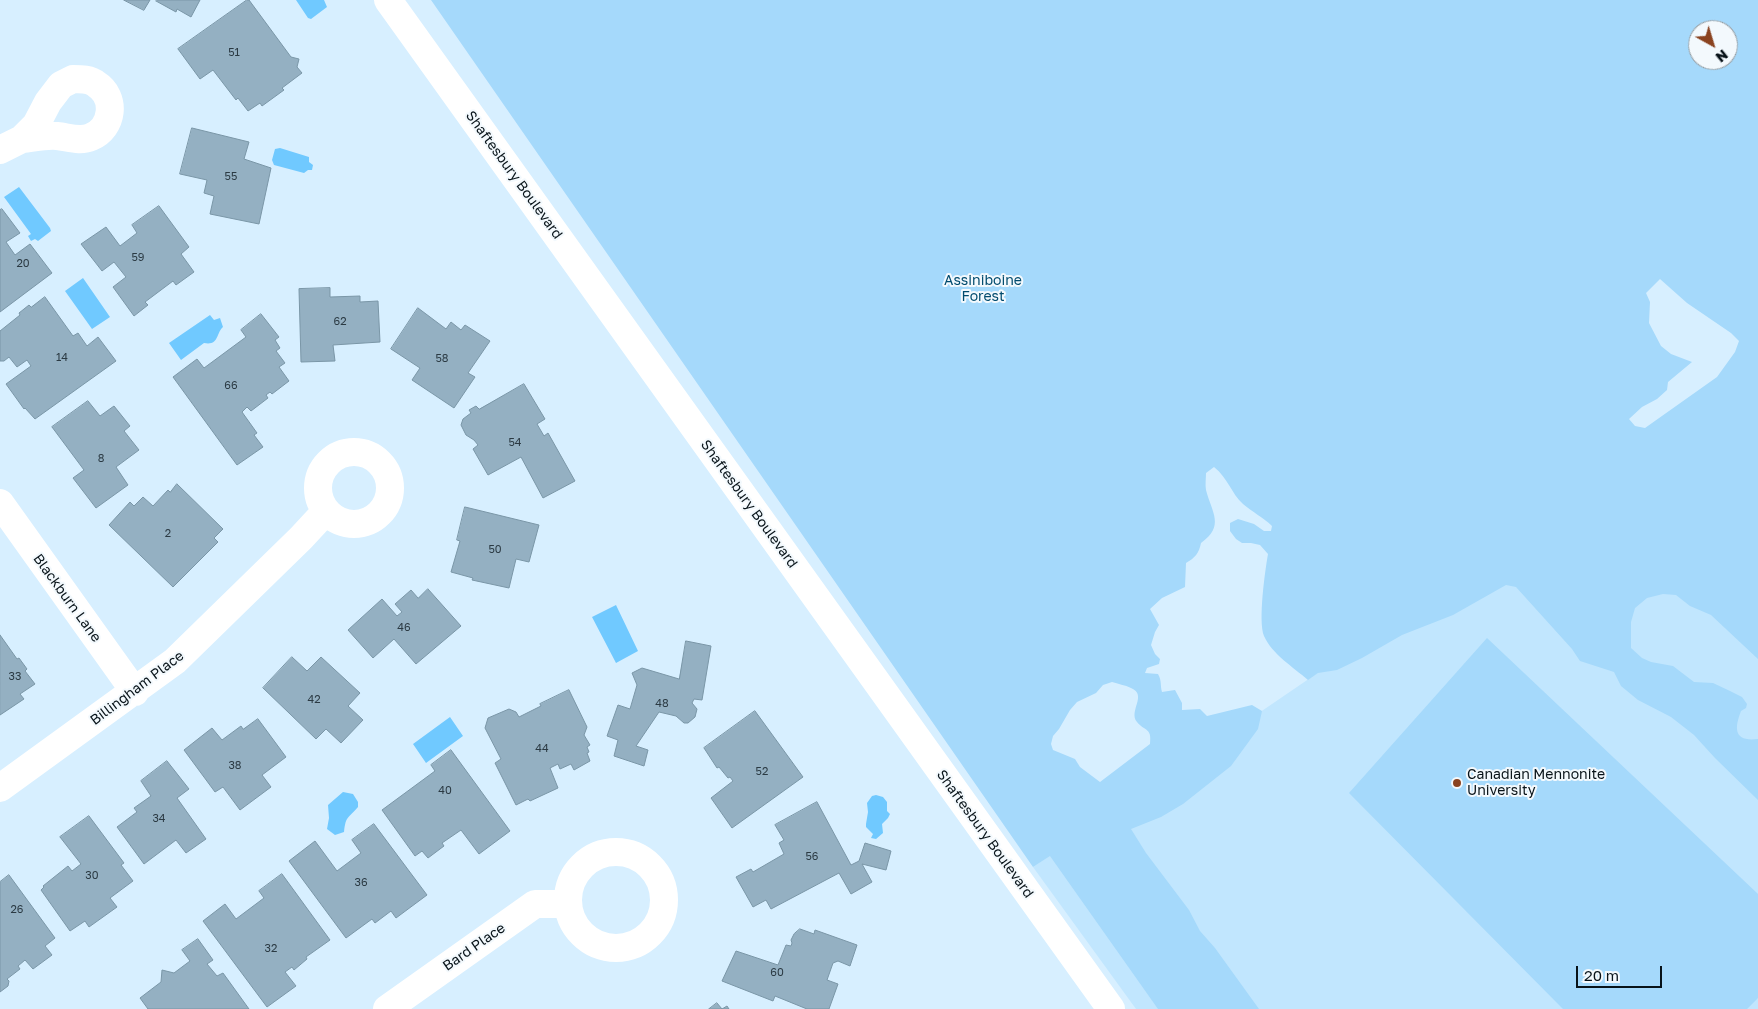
<!DOCTYPE html>
<html>
<head>
<meta charset="utf-8">
<style>
	body { margin:0 }
	#map { position:relative; width:1758px; height:1009px; overflow:hidden; background:#d7efff; font-family:"Golos Text",sans-serif }
	canvas { display:block }
	.north { position:absolute; left:1688px; top:20px; width:50px; height:50px; box-sizing:border-box; background:#f3f9fd; border:1px solid #959da2; border-radius:50%; rotate:141deg; font-size:14px; font-weight:700; line-height:20px; text-align:center; color:#081319 }
	.north::after { content:''; display:block; margin:auto; width:18px; height:22px; background:#8a4320; clip-path:polygon(50% 0,100% 100%,50% 72%,0 100%) }
	.scale { position:absolute; left:1576px; top:966px; width:86px; height:22px; box-sizing:border-box; border:2px solid #081319; border-top:0; padding-left:6px; font-size:15px; line-height:18px; white-space:nowrap; color:#081319; -webkit-text-stroke:4px #f3f9fd; paint-order:stroke }
</style>
</head>
<body>
<div id="map">
<canvas width="1758" height="1009"></canvas>
<div class="north">N</div>
<div class="scale">20 m</div>
</div>
<script>
const ctx = document.querySelector('canvas').getContext('2d');
ctx.lineJoin = 'round';
function paint(path, color) { ctx.fillStyle = color; ctx.fill(path, 'evenodd'); }
function trace(path, color, width, dash) { ctx.strokeStyle = color; ctx.lineWidth = width; ctx.lineCap = dash ? 'butt' : 'round'; ctx.setLineDash(dash || []); ctx.stroke(path); }
function write(font, color, halo, rows, align = 'center') {
  ctx.font = font + ' "Golos Text",sans-serif'; ctx.lineWidth = 4; ctx.setLineDash([]); ctx.textBaseline = 'middle'; ctx.strokeStyle = halo; ctx.fillStyle = color; for (const [text, x, y, turn = 0] of rows) {
    ctx.save(); ctx.translate(x, y); ctx.rotate((+turn || 0) * Math.PI / 180); ctx.textAlign = isNaN(turn) ? turn : align; if (halo) ctx.strokeText(text, 0, 0); ctx.fillText(text, 0, 0); ctx.restore();
  }
}
paint(new Path2D(`
	M 1621,466 L 1758,639 L 1758,1009 L 1136,1009 L 1033,867 Z`), '#c1e6fe');
paint(new Path2D(`
	M 431,0 L 1758,0 L 1758,659 L 1711,615 L 1690,606 L 1676,595 L 1663,594 L 1647,598 L 1635,608 L 1631,622 L 1631,648 L 1642,658 L 1651,662 L 1673,666 L 1694,682 L 1713,683 L 1730,691 L 1742,697 L 1747,704 L 1746,708 L 1741,711 C 1734,729 1734,742 1758,739 L 1758,800 L 1715,758 L 1694,735 L 1671,717 L 1638,700 L 1621,686 L 1614,672 L 1580,661 L 1572,649 L 1516,587 L 1506,585 L 1453,615 L 1402,635 L 1362,658 L 1337,670 L 1318,673 L 1308,680 C 1293,667 1272,654 1264,636 C 1258,621 1265,571 1268,554 L 1260,545 L 1251,543 L 1242,543 L 1236,539 L 1230,531 L 1230,523 L 1238,519 L 1254,524 L 1264,531 L 1271,531 L 1272,526 C 1263,517 1252,512 1243,504 C 1231,493 1228,478 1214,467 L 1206,473 C 1206,478 1205,485 1206,490 C 1212,513 1225,526 1201,543 C 1199,553 1195,558 1186,563 L 1185,587 L 1162,598 L 1150,609 L 1159,625 L 1155,632 L 1151,645 L 1155,654 L 1160,659 L 1159,664 L 1147,668 L 1145,673 L 1158,674 C 1162,681 1160,685 1162,692 L 1175,690 L 1182,703 L 1182,710 L 1200,709 L 1207,716 L 1252,705 L 1262,711 L 1258,729 L 1231,766 L 1183,804 L 1161,817 L 1131,829 L 1146,853 L 1189,910 L 1200,931 L 1215,948 L 1259,1009 L 1158,1009 L 1050,856 L 1033,867 ZM 1698,30 L 1728,30 L 1728,60 L 1698,60 ZM 1660,279 L 1687,303 L 1731,333 L 1739,341 L 1735,352 L 1717,377 L 1645,428 L 1635,426 L 1629,419 L 1642,407 L 1657,399 L 1667,390 L 1668,382 L 1692,362 L 1671,354 L 1661,346 L 1649,323 L 1650,302 L 1646,293 ZM 1112,682 C 1118,684 1125,685 1131,688 C 1148,695 1128,711 1137,722 C 1145,732 1152,727 1150,744 L 1100,782 L 1080,767 L 1075,759 L 1053,750 L 1051,744 L 1053,736 L 1059,729 L 1070,710 L 1077,702 L 1096,693 L 1103,685 Z
	M 1487,638 L 1758,894 L 1758,998 L 1747,1009 L 1563,1009 L 1349,793 Z`), '#a5d9fb');
paint(new Path2D(`
	M 296,0 L 324,0 L 327,7 L 311,19 L 308,18 Z
	M 280,148 L 309,157 L 309,162 L 313,165 L 312,170 L 308,170 L 304,173 L 274,165 L 272,160 L 275,149 Z
	M 19,187 L 50,228 L 51,231 L 38,241 L 35,239 L 31,241 L 28,236 L 31,234 L 4,197 Z
	M 83,278 L 110,317 L 92,329 L 65,291 Z
	M 210,315 L 214,320 L 220,318 L 223,327 C 216,333 219,346 204,343 L 181,360 L 169,343 Z
	M 616,605 L 638,651 L 616,663 L 592,617 Z
	M 450,717 L 463,736 L 426,763 L 413,744 Z
	M 343,792 L 353,794 L 358,802 L 358,807 C 348,819 346,815 344,832 L 335,835 L 327,829 L 329,818 L 328,805 Z
	M 876,795 L 883,797 L 887,802 L 887,811 L 890,814 L 888,818 L 882,824 L 883,833 L 876,839 L 871,838 L 873,834 L 866,827 L 866,824 L 868,812 L 867,803 L 872,796 Z`), '#70c9ff');
const building = new Path2D(`
	M 124,0 L 150,0 L 144,10 Z
	M 157,0 L 200,0 L 191,17 L 177,9 L 176,12 L 156,1 Z
	M 247,0 L 249,0 L 291,57 L 299,59 L 297,67 L 302,73 L 282,88 L 284,90 L 262,106 L 260,103 L 248,111 L 238,98 L 236,100 L 213,70 L 200,79 L 178,49 Z
	M 192,128 L 249,142 L 244,159 L 271,168 L 259,224 L 210,214 L 214,196 L 204,193 L 207,180 L 180,174 Z
	M 159,206 L 189,247 L 181,254 L 194,272 L 176,285 L 173,281 L 145,302 L 148,305 L 134,316 L 113,287 L 126,277 L 114,262 L 102,271 L 81,244 L 106,227 L 120,246 L 137,233 L 132,225 Z
	M 2,209 L 20,233 L 6,242 L 15,255 L 30,244 L 52,273 L 0,312 L 0,210 Z
	M 330,288 L 330,297 L 360,296 L 360,302 L 378,301 L 380,342 L 333,345 L 335,361 L 301,362 L 299,289 Z
	M 45,297 L 73,336 L 78,333 L 87,346 L 98,337 L 116,361 L 35,419 L 25,408 L 24,409 L 6,384 L 31,366 L 27,360 L 17,367 L 9,357 L 4,361 L 0,361 L 0,331 L 20,315 L 19,313 L 29,305 L 31,307 Z
	M 418,308 L 446,329 L 451,322 L 461,330 L 465,325 L 490,341 L 468,373 L 475,377 L 454,408 L 412,380 L 420,368 L 391,349 Z
	M 261,314 L 279,337 L 275,340 L 280,348 L 276,351 L 285,363 L 279,367 L 289,381 L 272,394 L 270,392 L 266,395 L 268,398 L 251,411 L 247,407 L 242,412 L 257,433 L 254,435 L 263,447 L 237,465 L 173,377 L 197,359 L 204,368 L 246,337 L 241,330 Z
	M 524,384 L 545,419 L 537,424 L 544,436 L 548,433 L 575,481 L 543,498 L 521,457 L 488,475 L 473,449 L 478,445 L 474,440 L 466,435 L 461,425 L 463,419 L 471,413 L 469,410 L 476,406 L 479,409 Z
	M 88,401 L 100,416 L 114,406 L 130,426 L 124,431 L 139,450 L 116,467 L 128,485 L 96,508 L 73,478 L 84,470 L 52,427 Z
	M 177,484 L 223,529 L 214,538 L 218,542 L 173,587 L 109,525 L 130,502 L 134,506 L 143,497 L 153,506 L 168,490 L 170,492 Z
	M 465,507 L 539,525 L 529,562 L 516,559 L 509,588 L 472,580 L 473,578 L 451,572 L 460,541 L 457,540 Z
	M 428,589 L 461,626 L 416,664 L 394,639 L 373,658 L 348,630 L 382,599 L 397,616 L 402,612 L 395,604 L 411,590 L 418,598 Z
	M 0,635 L 17,659 L 19,658 L 27,669 L 25,671 L 35,684 L 20,694 L 24,699 L 0,715 Z
	M 686,641 L 711,646 L 702,700 L 694,699 L 692,703 L 697,709 L 695,717 L 688,723 L 684,723 L 676,716 L 659,712 L 636,746 L 648,750 L 644,766 L 614,756 L 618,740 L 607,736 L 618,705 L 630,709 L 637,685 L 632,673 L 642,668 L 679,679 Z
	M 292,657 L 307,671 L 321,657 L 360,693 L 348,706 L 363,720 L 341,743 L 326,729 L 316,739 L 263,688 Z
	M 569,690 L 587,727 L 584,735 L 590,745 L 587,747 L 589,752 L 587,753 L 590,761 L 574,770 L 571,764 L 560,769 L 558,764 L 550,768 L 558,788 L 530,801 L 528,799 L 516,805 L 495,763 L 501,759 L 485,728 L 488,718 L 509,709 L 516,712 L 519,717 L 541,706 L 540,704 Z
	M 755,711 L 803,777 L 732,828 L 711,798 L 733,781 L 730,777 L 728,778 L 719,767 L 717,768 L 704,748 Z
	M 258,719 L 286,757 L 262,775 L 271,787 L 240,810 L 223,787 L 215,792 L 184,750 L 212,728 L 222,740 L 241,726 L 243,729 Z
	M 451,750 L 510,831 L 479,854 L 461,830 L 442,843 L 444,846 L 428,858 L 422,851 L 415,856 L 382,810 L 435,771 L 431,765 Z
	M 167,761 L 189,789 L 177,798 L 206,839 L 186,853 L 176,840 L 144,864 L 117,827 L 137,812 L 134,808 L 151,796 L 141,781 Z
	M 817,802 L 851,865 L 859,861 L 865,843 L 891,851 L 886,870 L 862,864 L 872,882 L 851,894 L 839,873 L 771,909 L 766,900 L 753,907 L 736,877 L 751,869 L 753,872 L 784,854 L 779,843 L 784,840 L 775,825 Z
	M 89,816 L 124,863 L 121,865 L 133,881 L 110,898 L 117,907 L 89,927 L 85,921 L 70,931 L 41,890 L 44,887 L 43,886 L 68,866 L 72,871 L 81,864 L 60,837 Z
	M 374,824 L 427,895 L 396,918 L 391,911 L 375,923 L 372,919 L 346,938 L 289,861 L 315,841 L 337,871 L 361,853 L 352,840 Z
	M 282,874 L 330,940 L 306,957 L 307,959 L 294,970 L 292,967 L 285,972 L 296,986 L 267,1007 L 203,921 L 225,904 L 236,919 L 264,898 L 259,891 Z
	M 9,875 L 55,938 L 45,946 L 52,955 L 33,969 L 25,960 L 18,966 L 20,969 L 7,979 L 9,981 L 8,986 L 0,992 L 0,882 Z
	M 800,929 L 814,934 L 815,930 L 857,945 L 850,966 L 838,961 L 833,963 L 827,980 L 838,984 L 829,1009 L 807,1009 L 775,996 L 773,1001 L 722,981 L 736,951 L 778,965 L 786,945 L 791,946 L 792,943 L 791,940 L 794,934 Z
	M 198,939 L 213,960 L 207,964 L 217,976 L 223,973 L 249,1009 L 148,1009 L 140,998 L 161,982 L 162,970 L 174,973 L 190,961 L 182,950 Z
	M 717,1003 L 722,1009 L 727,1006 L 729,1009 L 709,1009 Z`);
paint(building, '#94b0c2');
trace(building, '#7a96a7', 1);
trace(new Path2D(`
	M 73,79 C 81,79 90,79 96,84 C 117,97 113,128 91,137 C 80,142 68,137 57,136 C 45,135 33,138 22,139 L 36,125 L 48,102 L 61,85 Z
	M 0,150 L 22,139
	M318 488a36 36 0 1 1 72 0a36 36 0 1 1-72 0Z
	M 0,503 L 135,692
	M 0,788 L 175,661 L 301,538 L 326,511
	M568 900a48 48 0 1 1 96 0a48 48 0 1 1-96 0Z
	M 387,1009 L 535,904 L 568,904`), '#fff', 28);
trace(new Path2D(`
	M 388,0 L 1111,1009`), '#fff', 28);
for (const [x, y, r, color] of [
	[1457,783,5,"#8a4320"]
]) { const dot = new Path2D(); dot.arc(x, y, r, 0, 2 * Math.PI); ctx.fillStyle = color; ctx.fill(dot); trace(dot, '#f3f9fd', 2); }
write('11px', '#2b3a43', null, [
	["51",234,53],
	["55",231,177],
	["59",138,258],
	["20",23,264],
	["62",340,322],
	["14",62,358],
	["58",442,359],
	["66",231,386],
	["54",515,443],
	["8",101,459],
	["2",168,534],
	["50",495,550],
	["46",404,628],
	["33",15,677],
	["42",314,700],
	["48",662,704],
	["44",542,749],
	["38",235,766],
	["52",762,772],
	["40",445,791],
	["34",159,819],
	["56",812,857],
	["30",92,876],
	["36",361,883],
	["26",17,910],
	["32",271,949],
	["60",777,973]
]);
write('14px', '#081319', '#f3f9fd', [
	["Shaftesbury Boulevard",514,175,54],
	["Shaftesbury Boulevard",749,504,54],
	["Blackburn Lane",67,598,54],
	["Billingham Place",137,688,-37],
	["Shaftesbury Boulevard",985,834,54],
	["Bard Place",474,947,-35]
]);
write('14px', '#004b6e', '#f3f9fd', [
	["Assiniboine",983,281],
	["Forest",983,297]
]);
write('14px', '#081319', '#f3f9fd', [
	["Canadian Mennonite",1467,775],
	["University",1467,791]
], 'left');
</script>
</body>
</html>
